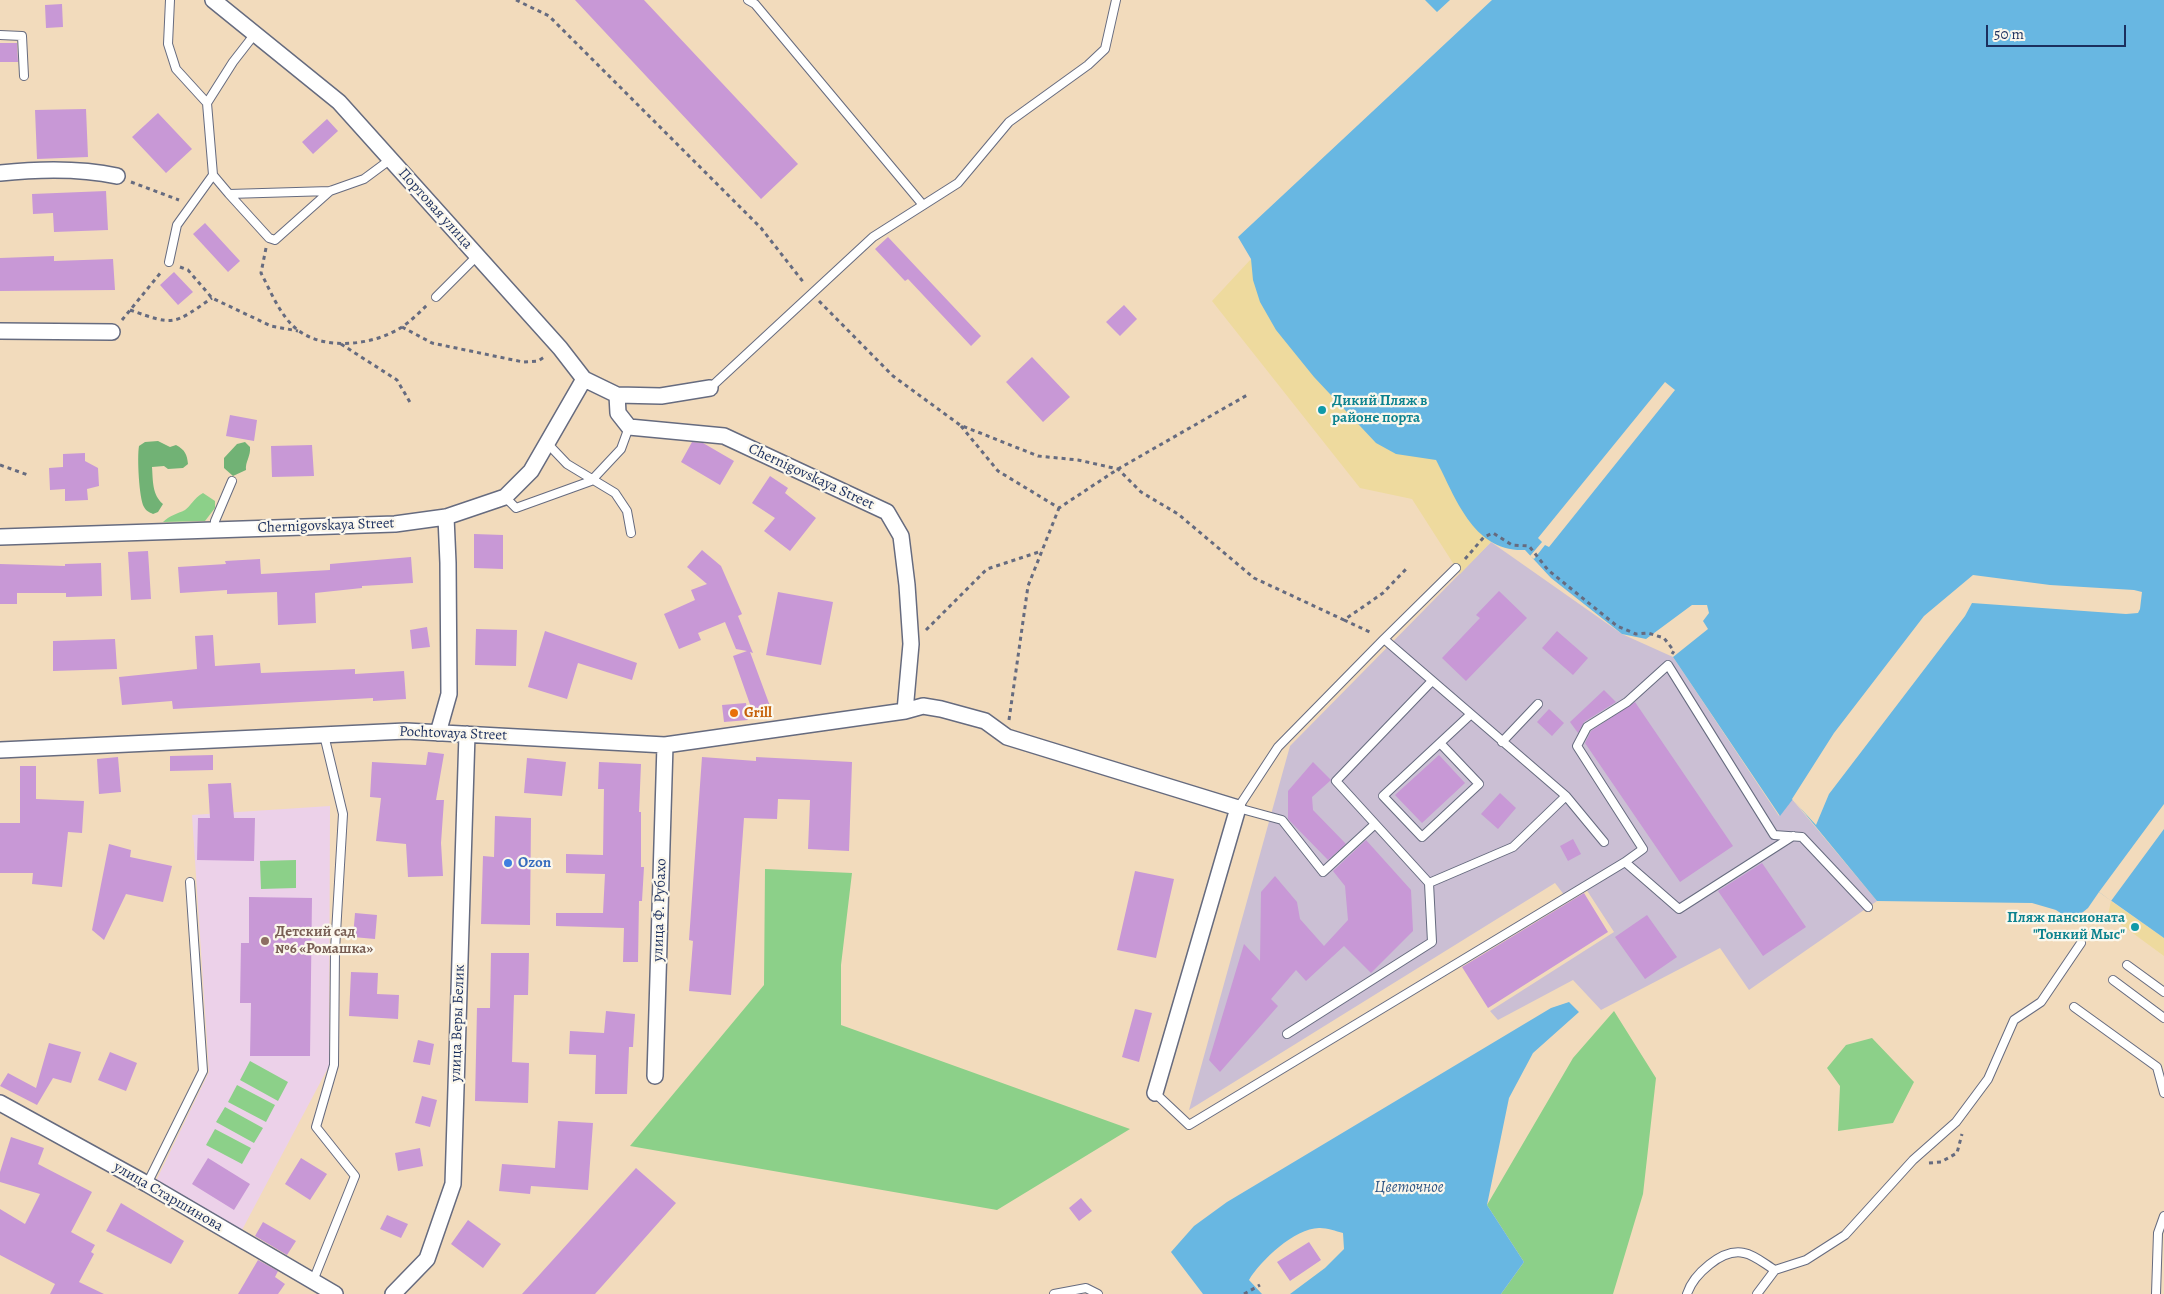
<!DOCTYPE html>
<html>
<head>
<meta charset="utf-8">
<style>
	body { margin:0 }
	#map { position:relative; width:2164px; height:1294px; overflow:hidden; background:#f2dbbc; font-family:Alegreya,serif }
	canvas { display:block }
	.scale { position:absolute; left:1986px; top:25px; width:140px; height:22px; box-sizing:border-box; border:2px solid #1b2f5e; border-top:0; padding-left:6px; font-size:15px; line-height:18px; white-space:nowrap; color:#1b2f5e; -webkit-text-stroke:4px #fbf7ec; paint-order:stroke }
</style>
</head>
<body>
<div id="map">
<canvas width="2164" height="1294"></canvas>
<div class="scale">50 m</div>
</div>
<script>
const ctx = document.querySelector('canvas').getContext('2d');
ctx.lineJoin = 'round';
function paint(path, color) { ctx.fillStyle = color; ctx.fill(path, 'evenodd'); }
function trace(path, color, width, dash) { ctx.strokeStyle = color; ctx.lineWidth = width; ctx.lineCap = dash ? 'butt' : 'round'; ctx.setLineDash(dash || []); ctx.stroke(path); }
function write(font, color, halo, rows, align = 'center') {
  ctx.font = font + ' Alegreya,serif'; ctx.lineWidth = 4.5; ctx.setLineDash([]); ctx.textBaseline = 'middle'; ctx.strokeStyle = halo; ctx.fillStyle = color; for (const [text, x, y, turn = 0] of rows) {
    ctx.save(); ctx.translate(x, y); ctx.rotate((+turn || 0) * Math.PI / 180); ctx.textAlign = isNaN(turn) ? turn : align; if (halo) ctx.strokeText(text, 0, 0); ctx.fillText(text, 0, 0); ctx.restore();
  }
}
paint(new Path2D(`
	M 330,806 L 329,1066 L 242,1230 L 156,1181 L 209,1072 L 192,815 Z`), '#ecd1e9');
paint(new Path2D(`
	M 1491,542 L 1622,634 L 1673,657 L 1779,816 L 1792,799 L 1877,901 L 1749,990 L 1720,948 L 1601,1010 L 1573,980 L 1498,1020 L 1490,1011 L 1614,932 L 1586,889 L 1568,900 L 1555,883 L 1189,1110 L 1290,746 Z`), '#cbbfd4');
paint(new Path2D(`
	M 203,493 L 215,501 L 215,508 L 205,521 L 163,522 C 170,515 177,514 185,510 C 190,507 194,498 203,493 Z
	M 296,860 L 296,888 L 261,889 L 260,861 Z
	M 765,869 L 852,873 L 841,965 L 841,1025 L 1130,1129 L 997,1210 L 630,1146 L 764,985 Z
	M 1614,1011 L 1656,1078 L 1643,1194 L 1613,1294 L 1501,1294 L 1524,1262 L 1487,1205 L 1573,1058 Z
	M 1872,1038 L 1914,1082 L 1893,1123 L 1838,1131 L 1840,1086 L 1827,1068 L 1846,1045 Z
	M 250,1061 L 288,1082 L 278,1101 L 240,1080 Z
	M 237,1085 L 275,1105 L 266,1122 L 228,1102 Z
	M 225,1107 L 263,1128 L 254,1143 L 216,1122 Z
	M 215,1129 L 251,1148 L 242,1164 L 206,1145 Z`), '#8cd089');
paint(new Path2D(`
	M 158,441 L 170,447 L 176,445 C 185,450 187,454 188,464 L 183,468 L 168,469 L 164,466 L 152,467 C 153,480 152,495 163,504 L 158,512 L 153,514 C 149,512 146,511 144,507 C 139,498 137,457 139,446 L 145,442 Z
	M 245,442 L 250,447 C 251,456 245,462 246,470 L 233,476 L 224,468 L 224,458 L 237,444 Z`), '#71b275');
paint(new Path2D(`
	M 1251,259 L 1436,460 L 1491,542 L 1460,574 L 1412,499 L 1360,488 L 1212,301 Z
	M 2111,901 L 2164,938 L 2164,956 L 2108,915 Z`), '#eeda9e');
paint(new Path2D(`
	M 1425,0 L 1450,0 L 1437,12 Z
	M 1492,0 L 2164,0 L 2164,938 L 2099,892 L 2088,908 L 2072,921 L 2056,910 L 2032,903 L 1877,901 L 1793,799 L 1780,816 L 1673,657 L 1708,629 L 1703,621 L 1709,613 L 1707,605 L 1692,605 L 1646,639 L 1622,634 L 1551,578 L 1525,550 C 1473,552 1456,498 1436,460 L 1396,454 L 1376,443 L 1314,377 L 1276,330 L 1260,302 L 1253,280 L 1251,259 L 1238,237 Z
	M 1569,1002 L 1579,1012 L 1533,1053 L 1509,1098 L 1487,1205 L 1524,1262 L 1501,1294 L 1290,1294 L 1325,1268 L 1344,1249 L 1343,1233 C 1336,1231 1327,1228 1320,1228 C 1296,1227 1260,1261 1249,1280 L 1262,1294 L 1203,1294 L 1171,1252 L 1194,1226 L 1227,1202 L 1551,1008 Z`), '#68b7e2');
paint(new Path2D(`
	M 1665,382 L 1675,390 L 1549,547 L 1545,545 L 1534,559 L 1530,556 L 1542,542 L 1538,538 Z
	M 1973,575 L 2050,585 L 2134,590 L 2142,592 L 2140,609 L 2138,613 L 2126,614 L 1972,603 L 1965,616 L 1829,794 L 1816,825 L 1792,799 L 1834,733 L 1924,616 Z
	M 2164,804 L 2164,829 L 2111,901 L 2099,892 Z`), '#f2dbbc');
paint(new Path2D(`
	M 575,0 L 644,0 L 798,164 L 761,199 Z
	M 62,4 L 63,27 L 46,28 L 45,5 Z
	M 0,43 L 17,43 L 18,62 L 0,62 Z
	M 86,109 L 88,157 L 37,159 L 35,110 Z
	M 158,113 L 192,149 L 166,173 L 132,137 Z
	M 327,119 L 338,131 L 313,154 L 302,142 Z
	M 106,191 L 108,230 L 54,232 L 53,213 L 33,214 L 32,194 Z
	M 205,223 L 240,261 L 228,272 L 193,234 Z
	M 888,237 L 981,336 L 971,346 L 908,279 L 905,281 L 875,249 Z
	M 54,256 L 54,261 L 113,259 L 115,290 L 0,291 L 0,258 Z
	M 174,272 L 193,292 L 178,305 L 160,285 Z
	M 1124,305 L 1137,319 L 1120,336 L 1106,322 Z
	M 1032,357 L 1070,397 L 1043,422 L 1006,382 Z
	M 230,415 L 257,420 L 254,441 L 226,436 Z
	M 692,442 L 703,443 L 734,461 L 720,485 L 681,462 Z
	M 312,445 L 314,476 L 272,477 L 271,446 Z
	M 85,453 L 85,461 L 98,468 L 99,486 L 87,489 L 88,500 L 65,501 L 65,489 L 50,490 L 49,468 L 63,467 L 63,454 Z
	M 770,476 L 788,488 L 785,493 L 816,518 L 790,551 L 764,531 L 775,518 L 752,503 Z
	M 474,534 L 503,535 L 503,569 L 474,568 Z
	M 702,550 L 721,566 L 742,614 L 738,616 L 753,653 L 750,652 L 770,706 L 753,713 L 733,656 L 747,651 L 736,649 L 725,622 L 698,633 L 701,640 L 679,649 L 664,614 L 695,600 L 691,590 L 707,584 L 687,567 Z
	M 148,551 L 151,599 L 131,600 L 128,552 Z
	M 411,557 L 413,583 L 362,586 L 362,588 L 315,593 L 316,623 L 278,625 L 277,592 L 227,594 L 227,590 L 180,593 L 178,567 L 226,564 L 225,561 L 260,559 L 261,574 L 330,570 L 330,564 Z
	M 101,563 L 102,596 L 66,597 L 66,593 L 17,593 L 17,604 L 0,604 L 0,564 L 65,566 L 65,564 Z
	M 1499,591 L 1527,618 L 1466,681 L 1442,658 L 1480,618 L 1476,615 Z
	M 778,592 L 833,602 L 821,665 L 766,655 Z
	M 427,627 L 430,647 L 412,649 L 410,630 Z
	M 476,629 L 517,630 L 516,666 L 475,665 Z
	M 545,631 L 637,663 L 632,680 L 578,663 L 567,699 L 528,687 Z
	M 1557,631 L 1588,658 L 1573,675 L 1542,648 Z
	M 213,635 L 215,666 L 260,663 L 261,673 L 355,669 L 355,674 L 404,671 L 406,699 L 373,701 L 373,698 L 173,709 L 172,701 L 122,705 L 119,677 L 197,669 L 195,636 Z
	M 115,639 L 117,669 L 53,671 L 53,641 Z
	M 1604,690 L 1616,702 L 1584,722 L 1578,733 L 1570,722 Z
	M 1635,702 L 1733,846 L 1680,882 L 1585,743 L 1591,731 Z
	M 746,703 L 748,720 L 724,722 L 722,705 Z
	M 1549,709 L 1564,723 L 1552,736 L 1537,722 Z
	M 428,752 L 444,754 L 436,800 L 444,800 L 441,843 L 443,876 L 408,877 L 406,844 L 376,841 L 381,798 L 370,797 L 372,762 L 426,765 Z
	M 213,755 L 213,770 L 170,771 L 170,756 Z
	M 1439,755 L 1465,783 L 1422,823 L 1395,795 Z
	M 118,757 L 121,792 L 99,794 L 97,759 Z
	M 702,757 L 756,761 L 756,757 L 852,762 L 849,851 L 808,849 L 810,800 L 778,799 L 777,819 L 744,818 L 731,995 L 689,991 L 693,941 L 689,940 Z
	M 527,758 L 566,762 L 562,796 L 524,793 Z
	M 599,762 L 641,764 L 639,812 L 641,812 L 641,867 L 644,867 L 642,901 L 639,901 L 638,962 L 623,962 L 624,928 L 556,926 L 556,913 L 603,913 L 605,874 L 566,873 L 566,854 L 603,855 L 604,789 L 598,789 Z
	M 1313,762 L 1331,780 L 1312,797 L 1313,810 L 1346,844 L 1328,860 L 1288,819 L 1288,791 Z
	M 20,766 L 36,766 L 36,799 L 84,801 L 82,833 L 68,832 L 62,887 L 32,884 L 33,873 L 0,873 L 0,823 L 20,823 Z
	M 231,783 L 234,818 L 255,818 L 254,861 L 197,860 L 198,818 L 210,818 L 208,784 Z
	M 1500,793 L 1516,808 L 1498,829 L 1481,814 Z
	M 495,816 L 531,818 L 530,925 L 481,924 L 483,856 L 494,857 Z
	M 1573,839 L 1581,854 L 1568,861 L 1560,846 Z
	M 1366,840 L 1411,890 L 1413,931 L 1371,973 L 1344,946 L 1306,981 L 1296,970 L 1271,999 L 1278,1006 L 1220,1072 L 1209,1060 L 1244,944 L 1260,961 L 1261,892 L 1275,876 L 1297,902 L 1300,919 L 1324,946 L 1348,920 L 1345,886 L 1333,871 Z
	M 109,844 L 131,850 L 130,857 L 172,866 L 163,902 L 126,894 L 104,940 L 92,930 Z
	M 1762,863 L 1806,927 L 1763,956 L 1718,891 Z
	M 1135,871 L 1174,879 L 1156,958 L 1117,950 Z
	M 1584,893 L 1608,932 L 1488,1008 L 1462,967 Z
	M 249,897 L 312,898 L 310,1056 L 250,1056 L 251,1003 L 240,1003 L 241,943 L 249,943 Z
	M 355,913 L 377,915 L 375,939 L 353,937 Z
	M 1647,915 L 1677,957 L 1645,979 L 1615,937 Z
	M 491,953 L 529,953 L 528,995 L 514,995 L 512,1062 L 529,1063 L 528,1103 L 475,1101 L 477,1008 L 490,1008 Z
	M 351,972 L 378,973 L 377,994 L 399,995 L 398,1019 L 349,1016 Z
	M 1135,1009 L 1152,1013 L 1139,1062 L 1122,1057 Z
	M 606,1011 L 635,1014 L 633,1047 L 629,1047 L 627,1094 L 595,1094 L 596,1055 L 569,1054 L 570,1031 L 604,1033 Z
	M 418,1040 L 434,1044 L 430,1065 L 413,1062 Z
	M 49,1043 L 81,1052 L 71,1083 L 53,1078 L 37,1105 L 0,1086 L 8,1073 L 36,1088 Z
	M 110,1052 L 137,1063 L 126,1091 L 98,1080 Z
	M 422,1096 L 437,1100 L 430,1127 L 415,1123 Z
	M 558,1121 L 593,1123 L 588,1190 L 531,1186 L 530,1194 L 499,1191 L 502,1164 L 555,1168 Z
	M 11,1137 L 44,1148 L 38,1164 L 92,1192 L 71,1232 L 95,1245 L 91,1252 L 94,1254 L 79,1282 L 104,1294 L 50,1294 L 55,1284 L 0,1255 L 0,1209 L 25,1224 L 40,1194 L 0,1182 L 0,1172 Z
	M 420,1148 L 423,1166 L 398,1171 L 395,1153 Z
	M 208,1158 L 250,1184 L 234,1210 L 192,1184 Z
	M 301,1158 L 327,1174 L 310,1200 L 285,1184 Z
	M 636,1168 L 676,1203 L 595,1294 L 522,1294 Z
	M 1081,1198 L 1092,1211 L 1079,1221 L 1069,1208 Z
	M 121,1203 L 184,1241 L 171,1264 L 106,1231 Z
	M 387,1215 L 408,1224 L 401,1238 L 380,1229 Z
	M 468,1220 L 501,1244 L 483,1268 L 451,1244 Z
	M 263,1222 L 296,1241 L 287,1255 L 255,1236 Z
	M 1309,1242 L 1321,1260 L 1290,1281 L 1277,1262 Z
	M 258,1260 L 278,1271 L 275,1277 L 285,1284 L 278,1294 L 238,1294 Z`), '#c898d6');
const service = new Path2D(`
	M 170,0 L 168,44 L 176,69 L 207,103 L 213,175 L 229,194 L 330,191 L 364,179 L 391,159
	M 748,0 L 755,4 L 923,205
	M 0,35 L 22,36 L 24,76
	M 207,103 L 233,62 L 254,35
	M 229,194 L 269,238 L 275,240 L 330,191
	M 169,262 L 177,225 L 213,175
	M 436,297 L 477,256
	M 710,388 L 873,237 L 958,183 L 1009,122 L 1088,65 L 1105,49 L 1116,0
	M 547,443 L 567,464 L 615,493 L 627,511 L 631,533
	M 505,497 L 516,508 L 591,481 L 621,449 L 629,427
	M 214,531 L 215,521 L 232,481
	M 1384,639 L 1456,568
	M 1502,742 L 1538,704
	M 1440,743 L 1479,784 L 1422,837 L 1383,796 L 1470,715
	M 1374,825 L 1323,872 L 1282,820 L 1238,808 L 1278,747 L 1384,639 L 1566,796 L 1604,842
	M 1625,862 L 1643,849 L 1577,746 L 1587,727 L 1627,702 L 1668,665 L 1774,835 L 1802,837 L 1868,907
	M 1429,883 L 1336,781 L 1431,682
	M 2127,965 L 2164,992
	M 2113,980 L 2164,1018
	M 2074,1007 L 2157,1067 L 2164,1093
	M 1287,1034 L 1432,942 L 1429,883 L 1513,847 L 1566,796
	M 1155,1093 L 1189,1125 L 1625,862 L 1679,909 L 1793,836
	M 147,1184 L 203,1071 L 190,882
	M 313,1281 L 355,1176 L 316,1127 L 334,1065 L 335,950 L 343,814 L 324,735
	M 1054,1294 L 1086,1288 L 1098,1294
	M 1687,1294 C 1693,1275 1722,1248 1744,1253 C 1755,1255 1766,1265 1775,1270
	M 1757,1294 L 1775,1270 L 1806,1260 L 1845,1235 L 1913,1160 L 1956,1122 L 1988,1079 L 2014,1020 L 2041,1002 L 2081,943
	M 2156,1294 L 2158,1233 L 2164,1216`);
const minor = new Path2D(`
	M 213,0 L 339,102 L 560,348 L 584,379 L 617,395 L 661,396 L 710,388
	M 0,173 C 38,169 80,168 117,176
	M 0,331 L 112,332
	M 617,395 L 618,413 L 629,427 L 724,436 L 887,512 L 901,536 L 907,585 L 911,644 L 905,711
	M 0,537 L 395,524 L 446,517 L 505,497 L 531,471 L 584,379
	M 438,733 L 449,694 L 448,563 L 446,517
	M 0,750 L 406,731 L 665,745 L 905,711 L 923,706 L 941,709 L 985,721 L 1007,737 L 1238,808 L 1155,1093
	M 655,1076 L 665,745
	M 0,1103 L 147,1184 L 335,1294
	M 393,1294 L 427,1259 L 453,1184 L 467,734`);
trace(service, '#666b7f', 10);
trace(minor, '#666b7f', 18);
trace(new Path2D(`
	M 516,0 L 549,16 L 761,228 L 804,283
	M 131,182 L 179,200
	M 266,248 L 261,273 C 271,292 281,318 299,331 C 327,351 374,345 402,327 C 411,321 420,312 428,304
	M 180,267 L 188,270 L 212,298 L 271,326 L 298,331
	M 819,301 L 893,376 L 960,425 L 1038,456 L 1078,460 L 1118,469 L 1141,492 L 1178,514 L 1254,578 L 1344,620 L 1383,593 L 1408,567
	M 130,310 C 175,326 173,325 212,298
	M 122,320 L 162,271
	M 402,327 L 432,343 L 523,362 L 538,361 L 546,356
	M 341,344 L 397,380 L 411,404
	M 961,426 L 998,471 L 1059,508 L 1118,469 L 1249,394
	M 0,465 L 28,475
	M 1465,559 L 1484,537 L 1493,533 L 1512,545 L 1529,546 L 1548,570 L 1617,626 L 1636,634 L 1648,633 L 1664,638 L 1674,651 L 1672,654
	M 1344,620 L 1372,633
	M 926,630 L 987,569 L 1042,551
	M 1009,720 L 1028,586 L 1059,508
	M 1929,1163 L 1941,1162 L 1957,1153 L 1962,1134
	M 1244,1294 L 1260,1285`), '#666b7f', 3, [4, 4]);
trace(service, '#fff', 8);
trace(minor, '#fff', 15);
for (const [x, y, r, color] of [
	[1322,410,5,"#0f9aa8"],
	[734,713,5,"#e8710a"],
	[508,863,5,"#3f7fe0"],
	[2135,927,5,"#0f9aa8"],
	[265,941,5,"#8d6e63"]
]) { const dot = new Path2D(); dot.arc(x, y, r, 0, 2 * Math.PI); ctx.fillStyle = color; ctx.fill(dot); trace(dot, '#fbf7ec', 2); }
write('15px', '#1b2f5e', '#fbf7ec', [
	["Портовая улица",435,209,48],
	["Chernigovskaya Street",811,477,25],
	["Chernigovskaya Street",326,526,-2],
	["Pochtovaya Street",453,734,2],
	["улица Ф. Рубахо",660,910,-88],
	["улица Веры Белик",458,1023,-88],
	["улица Старшинова",168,1197,30]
]);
write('bold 15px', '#0d838f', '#fbf7ec', [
	["Дикий Пляж в",1332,401],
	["районе порта",1332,418],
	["Пляж пансионата",2125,918,"right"],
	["\"Тонкий Мыс\"",2125,935,"right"]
], 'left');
write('bold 15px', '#c56008', '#fbf7ec', [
	["Grill",744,713]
], 'left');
write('bold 15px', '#366cbe', '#fbf7ec', [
	["Ozon",518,863]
], 'left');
write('bold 15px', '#785e54', '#fbf7ec', [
	["Детский сад",275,932],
	["№6 «Ромашка»",275,949]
], 'left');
write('italic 16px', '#325886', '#fbf7ec', [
	["Цветочное",1409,1188]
]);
</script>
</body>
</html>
